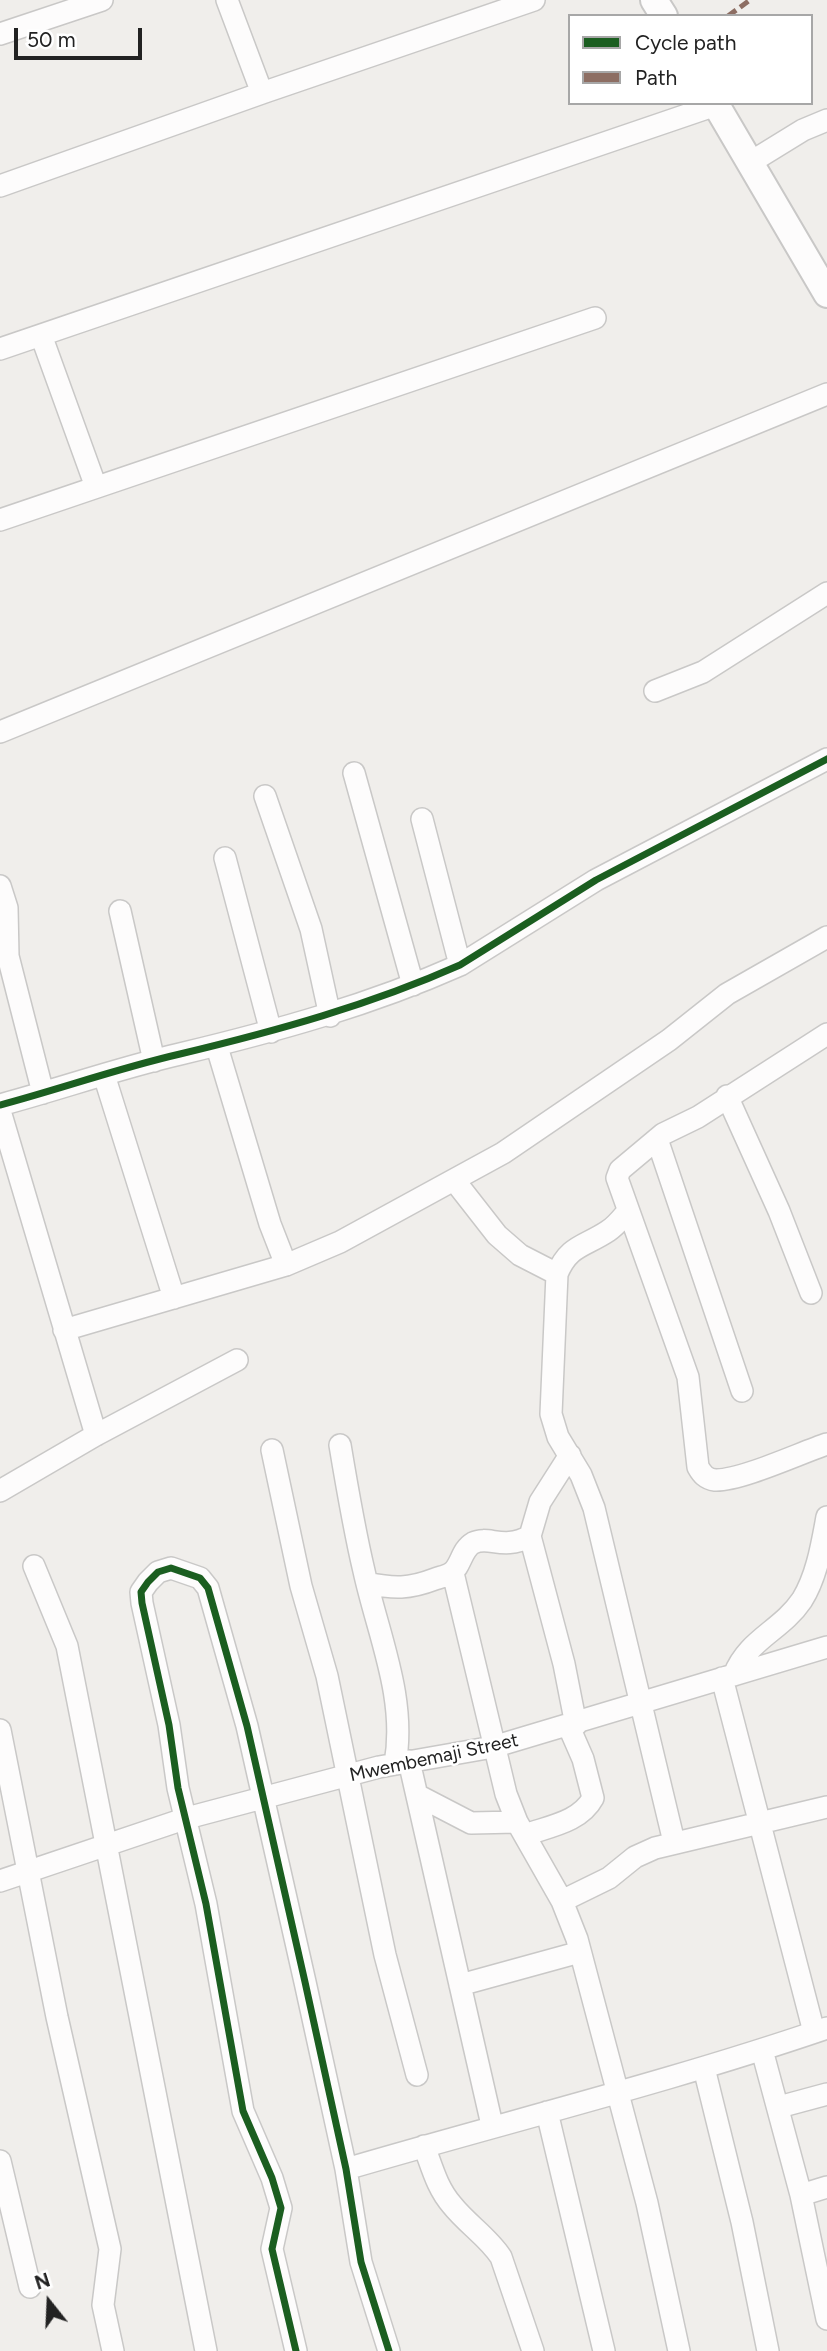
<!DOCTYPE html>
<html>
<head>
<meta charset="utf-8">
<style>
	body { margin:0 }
	#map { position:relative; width:827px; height:2351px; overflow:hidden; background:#f0eeeb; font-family:Figtree,sans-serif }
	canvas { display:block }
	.legend { position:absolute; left:568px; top:14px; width:245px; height:91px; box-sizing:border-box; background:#fff; border:2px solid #a7a7a7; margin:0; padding:9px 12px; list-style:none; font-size:21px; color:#222 }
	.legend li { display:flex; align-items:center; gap:14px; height:35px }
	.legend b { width:35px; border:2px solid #a7a7a7 }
	.north { position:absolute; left:14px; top:2267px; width:70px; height:70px; -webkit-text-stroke:5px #fff; paint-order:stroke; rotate:342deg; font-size:19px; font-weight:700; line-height:28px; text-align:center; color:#222 }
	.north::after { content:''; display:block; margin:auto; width:24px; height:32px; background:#222; clip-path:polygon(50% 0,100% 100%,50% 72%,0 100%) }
	.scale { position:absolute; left:14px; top:28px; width:128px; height:32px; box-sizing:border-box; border:4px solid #222; border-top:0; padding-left:9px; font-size:21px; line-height:24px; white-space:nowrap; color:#222; -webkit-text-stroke:5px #fff; paint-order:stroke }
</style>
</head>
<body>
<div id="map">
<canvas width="827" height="2351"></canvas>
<ul class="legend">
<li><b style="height:9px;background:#1b5e20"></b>Cycle path</li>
<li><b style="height:9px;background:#8d6e63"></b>Path</li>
</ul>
<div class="north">N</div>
<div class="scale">50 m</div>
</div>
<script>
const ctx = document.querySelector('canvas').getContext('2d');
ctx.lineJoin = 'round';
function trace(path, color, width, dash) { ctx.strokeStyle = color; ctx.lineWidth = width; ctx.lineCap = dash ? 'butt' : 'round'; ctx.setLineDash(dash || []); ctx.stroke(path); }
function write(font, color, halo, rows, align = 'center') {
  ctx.font = font + ' Figtree,sans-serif'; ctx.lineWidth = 5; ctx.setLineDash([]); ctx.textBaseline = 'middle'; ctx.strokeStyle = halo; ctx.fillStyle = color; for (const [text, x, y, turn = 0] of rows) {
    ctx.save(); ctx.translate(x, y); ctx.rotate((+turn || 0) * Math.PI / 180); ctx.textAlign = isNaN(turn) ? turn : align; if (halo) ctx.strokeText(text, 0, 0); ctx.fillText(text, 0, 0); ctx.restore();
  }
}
const minor = new Path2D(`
	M 0,34 L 102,0
	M 262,93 L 534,0
	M 751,162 L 803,130 L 827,120
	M 0,186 L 262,93 L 227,0
	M 41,335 L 96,487
	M 0,349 L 716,105
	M 0,520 L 595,318
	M 655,691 L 703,672 L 827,593
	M 0,732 L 827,394
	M 354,773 L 413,985
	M 265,796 L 311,929 L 330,1016
	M 422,819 L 460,965
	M 225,858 L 271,1032
	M 0,886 L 7,908 L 8,956 L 43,1093
	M 120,911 L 154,1061
	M 827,1034 L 698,1117 L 663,1134 L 620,1170 L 617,1178 L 688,1377 L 698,1467 C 702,1474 706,1479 715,1480 C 740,1481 800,1453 827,1444
	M 217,1047 L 270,1224 L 286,1265
	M 104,1075 L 174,1298
	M 727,1096 L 779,1211 L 811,1293
	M 0,1105 C 60,1089 119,1068 180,1054 C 276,1031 370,1005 460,965 L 596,880 L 827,759
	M 0,1111 L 96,1435
	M 657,1139 L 742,1391
	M 454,1180 L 497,1235 L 520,1255 L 557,1274
	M 628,1211 C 622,1218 616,1226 608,1231 C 584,1247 569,1245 557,1274 L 551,1414 L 558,1437 L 581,1475 L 594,1508 L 674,1842
	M 64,1330 L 286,1265 L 340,1242 L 503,1153 L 669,1040 L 727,994 L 827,937
	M 340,1445 C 347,1487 354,1529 364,1571 C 378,1635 407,1698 395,1764
	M 272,1450 L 301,1586 L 327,1676 L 385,1955 L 417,2075
	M 570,1455 L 540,1502 L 530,1536 L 564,1664 L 576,1725
	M 0,1491 L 96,1435 L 237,1360
	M 34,1566 L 67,1646 L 206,2351
	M 453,1573 L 506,1794 L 517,1822 L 562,1901 L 577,1939 L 647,2203 L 679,2351
	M 367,1583 C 394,1589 409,1589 435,1579 C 440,1577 447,1576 451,1573 C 461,1567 461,1550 473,1543 C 489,1535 503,1551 530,1536
	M 734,1675 C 748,1639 781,1631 802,1600 C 817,1576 822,1544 827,1517
	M 722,1678 L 814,2032
	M 0,1730 L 57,2017 L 110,2249 L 103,2305 L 113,2351
	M 409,1761 L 492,2125
	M 417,1795 L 471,1823 L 517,1822
	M 525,1835 C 550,1826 580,1822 593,1798 L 583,1759 L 569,1727
	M 0,1881 L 187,1818 L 379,1767 L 493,1747 L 827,1647
	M 562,1901 L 609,1878 L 635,1857 L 655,1848 L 827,1807
	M 460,1985 L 580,1952
	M 762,2050 L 801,2195 L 827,2319
	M 704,2068 L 742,2222 L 768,2351
	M 779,2107 L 827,2094
	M 547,2112 L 604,2351
	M 424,2146 C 432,2167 437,2188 452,2205 C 467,2224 488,2237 501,2257 L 533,2351
	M 0,2161 L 30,2287
	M 346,2169 C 506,2122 669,2082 827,2028
	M 801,2195 L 827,2187
	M 296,2351 L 272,2249 L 281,2208 L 272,2178 L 243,2111 L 206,1904 L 178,1788 L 169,1725 L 142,1603 L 141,1592 L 148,1582 L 158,1572 L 171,1568 L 200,1578 L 208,1588 L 247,1726 L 305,1982 L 346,2169 L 361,2262 L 389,2351`);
const tertiary = new Path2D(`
	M 654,0 L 664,16
	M 715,103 L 827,294`);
trace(minor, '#c9c8c7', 24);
trace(tertiary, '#c9c8c7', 30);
trace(minor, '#fdfcfc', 21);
trace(tertiary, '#fdfcfc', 26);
trace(new Path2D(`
	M 728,16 L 750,0`), '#8d6e63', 5, [10, 5]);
trace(new Path2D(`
	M 0,1105 C 60,1089 119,1068 180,1054 C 276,1031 370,1005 460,965 L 596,880 L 827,759
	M 296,2351 L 272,2249 L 281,2208 L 272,2178 L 243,2111 L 206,1904 L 178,1788 L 169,1725 L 142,1603 L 141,1592 L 148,1582 L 158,1572 L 171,1568 L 200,1578 L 208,1588 L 247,1726 L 305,1982 L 346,2169 L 361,2262 L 389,2351`), '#1b5e20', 7);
write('19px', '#222', '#fff', [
	["Mwembemaji Street",434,1758,-12]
]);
</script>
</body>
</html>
